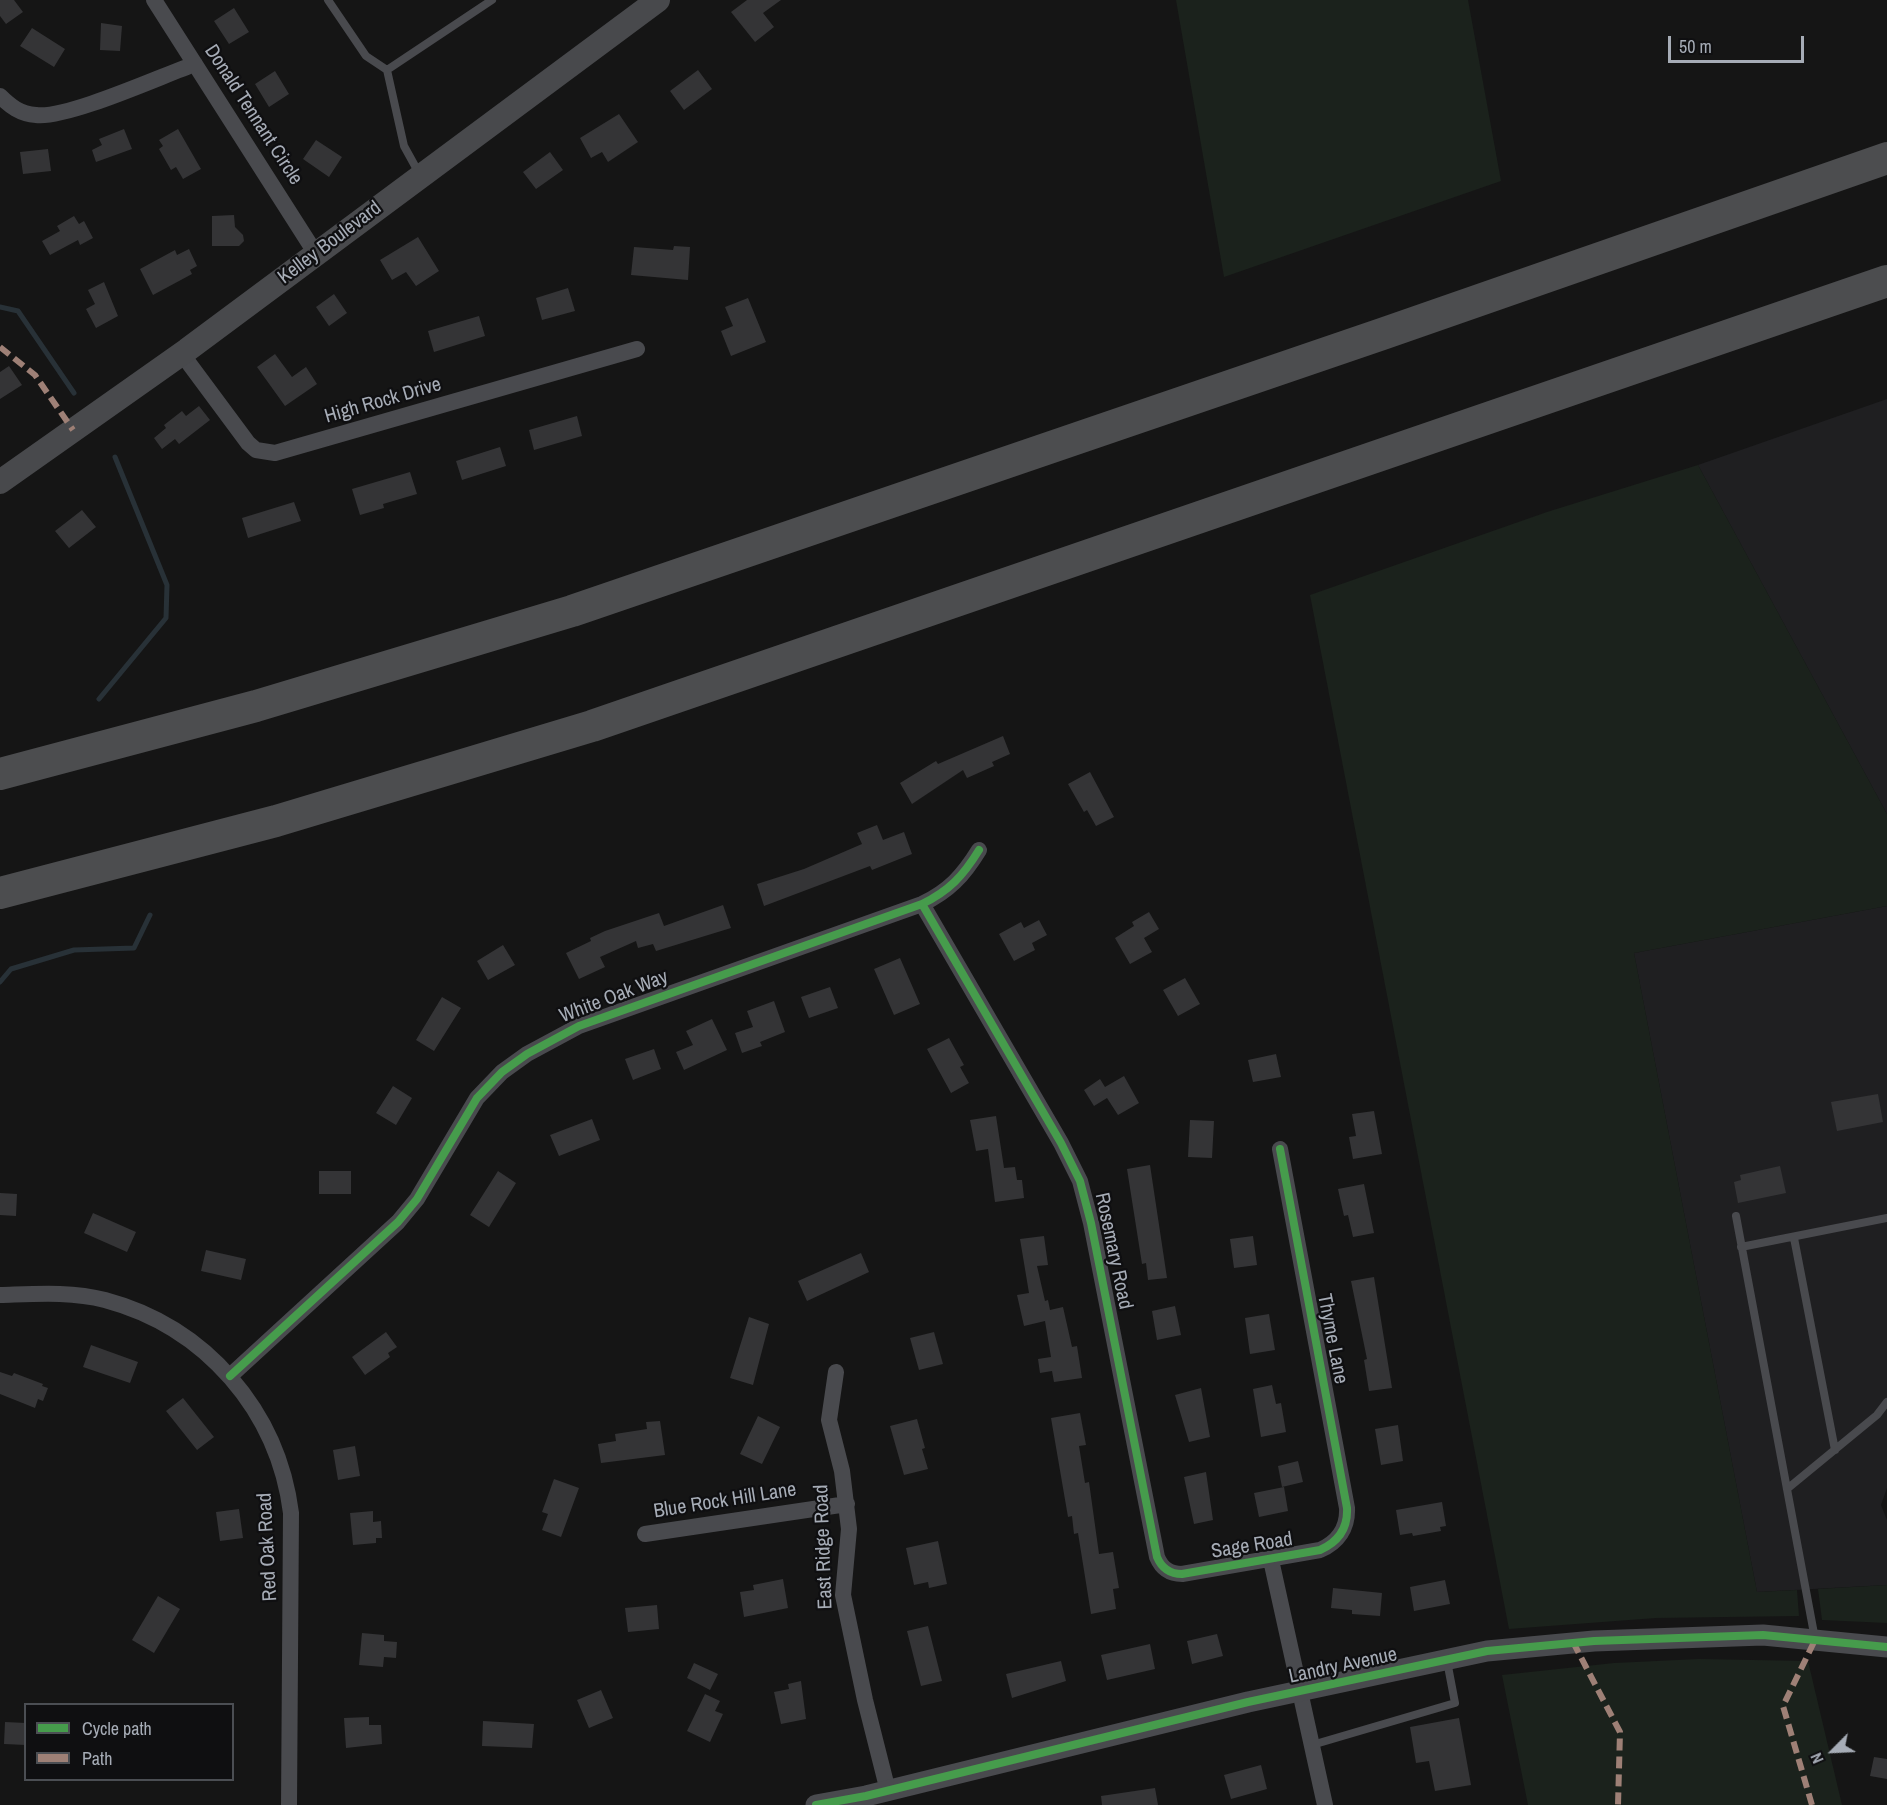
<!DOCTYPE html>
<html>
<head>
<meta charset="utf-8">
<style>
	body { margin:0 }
	#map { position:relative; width:1887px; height:1805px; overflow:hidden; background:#151515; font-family:"Archivo Narrow",sans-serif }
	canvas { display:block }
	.legend { position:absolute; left:24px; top:1703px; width:210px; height:78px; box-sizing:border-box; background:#0f0f11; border:2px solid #4b4e53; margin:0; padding:8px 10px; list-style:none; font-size:18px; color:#a6acb6 }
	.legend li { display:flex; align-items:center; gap:12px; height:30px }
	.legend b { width:30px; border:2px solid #4b4e53 }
	.north { position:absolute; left:1803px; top:1721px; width:60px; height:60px; -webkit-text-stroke:4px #0f0f11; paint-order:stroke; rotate:246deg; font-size:16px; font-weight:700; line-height:24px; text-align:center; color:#a6acb6 }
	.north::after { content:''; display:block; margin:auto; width:21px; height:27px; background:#a6acb6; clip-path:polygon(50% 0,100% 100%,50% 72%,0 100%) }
	.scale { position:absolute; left:1668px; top:36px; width:136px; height:27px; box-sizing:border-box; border:3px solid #a6acb6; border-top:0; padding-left:8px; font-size:18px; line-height:21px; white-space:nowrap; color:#a6acb6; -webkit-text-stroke:4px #0f0f11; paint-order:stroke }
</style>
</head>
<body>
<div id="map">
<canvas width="1887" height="1805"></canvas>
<ul class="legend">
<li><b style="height:8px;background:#469c4c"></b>Cycle path</li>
<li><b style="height:8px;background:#9e8076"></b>Path</li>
</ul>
<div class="north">N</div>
<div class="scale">50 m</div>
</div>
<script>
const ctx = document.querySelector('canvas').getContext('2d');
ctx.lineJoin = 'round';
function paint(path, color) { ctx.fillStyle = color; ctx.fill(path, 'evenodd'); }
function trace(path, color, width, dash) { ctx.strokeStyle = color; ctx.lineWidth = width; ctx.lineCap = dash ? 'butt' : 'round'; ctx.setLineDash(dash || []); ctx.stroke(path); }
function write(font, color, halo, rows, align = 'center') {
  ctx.font = font + ' "Archivo Narrow",sans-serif'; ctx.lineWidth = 4.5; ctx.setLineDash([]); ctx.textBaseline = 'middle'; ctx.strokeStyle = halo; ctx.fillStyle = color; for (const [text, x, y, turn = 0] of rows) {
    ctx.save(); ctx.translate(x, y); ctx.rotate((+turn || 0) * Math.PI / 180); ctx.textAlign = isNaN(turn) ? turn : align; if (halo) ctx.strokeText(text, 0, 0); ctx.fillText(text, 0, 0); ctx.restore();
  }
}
paint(new Path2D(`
	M 1887,399 L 1887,814 L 1698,465 Z
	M 1887,906 L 1887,1488 L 1881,1505 L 1887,1520 L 1887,1585 L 1757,1592 L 1634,953 Z`), '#1f1f21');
paint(new Path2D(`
	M 1176,0 L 1468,0 L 1501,181 L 1224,277 Z
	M 1698,465 L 1887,814 L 1887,906 L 1634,953 L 1757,1592 L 1797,1590 L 1799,1616 L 1656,1618 L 1509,1629 L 1310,595 L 1547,512 Z
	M 1887,1585 L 1887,1623 L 1822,1620 L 1818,1589 Z
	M 1699,1659 L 1808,1661 L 1842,1805 L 1528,1805 L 1502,1675 L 1614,1663 Z`), '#1b221c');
trace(new Path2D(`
	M 0,307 L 18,311 L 74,393
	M 99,699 L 166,618 L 167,585 L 115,457
	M 0,982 L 11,969 L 74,950 L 134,948 L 150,915`), '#283137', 5);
paint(new Path2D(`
	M 0,0 L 14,0 L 23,12 L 6,24 L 0,16 Z
	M 747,0 L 781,0 L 763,13 L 774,27 L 755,42 L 731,12 Z
	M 234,8 L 249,32 L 229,44 L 214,21 Z
	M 101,23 L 122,26 L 120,51 L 100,50 Z
	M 32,28 L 65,49 L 54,67 L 20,46 Z
	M 698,70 L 712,89 L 684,110 L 670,91 Z
	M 275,71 L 289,94 L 269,107 L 255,84 Z
	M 619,114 L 638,142 L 608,162 L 602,152 L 591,158 L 580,138 Z
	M 124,129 L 132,149 L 96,162 L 92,150 L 102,145 L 99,139 Z
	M 178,129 L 201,169 L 183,179 L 176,167 L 171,170 L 159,149 L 163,146 L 159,140 Z
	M 316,140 L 342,157 L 329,177 L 303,159 Z
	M 48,149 L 51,171 L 23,174 L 20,152 Z
	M 550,152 L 563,170 L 536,189 L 523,172 Z
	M 234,215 L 235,227 L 243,235 L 244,241 L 239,246 L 212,246 L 212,216 Z
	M 74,216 L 79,224 L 84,221 L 93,238 L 80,245 L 78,240 L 50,255 L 42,241 L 60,231 L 57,226 Z
	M 418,237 L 439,271 L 416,286 L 406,272 L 392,280 L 380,260 Z
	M 674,246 L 690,247 L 688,280 L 631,275 L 634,247 L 673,250 Z
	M 189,249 L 197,266 L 190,270 L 192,274 L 153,295 L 140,269 L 175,250 L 177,255 Z
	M 104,282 L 118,316 L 96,328 L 86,309 L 95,304 L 88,290 Z
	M 568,288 L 575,311 L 542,320 L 536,298 Z
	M 334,294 L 347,313 L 329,326 L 316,307 Z
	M 748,298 L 766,342 L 731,356 L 721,331 L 733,326 L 725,307 Z
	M 479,316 L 485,336 L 434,352 L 428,331 Z
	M 275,354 L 292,377 L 306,367 L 317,384 L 285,406 L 257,367 Z
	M 9,366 L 22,385 L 0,399 L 0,372 Z
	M 199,406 L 210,420 L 179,444 L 175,439 L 162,449 L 154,438 L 166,428 L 164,425 L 182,411 L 186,416 Z
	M 577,416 L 582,436 L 534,450 L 529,430 Z
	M 500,447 L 506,466 L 462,480 L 456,461 Z
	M 410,472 L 417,494 L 383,504 L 384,508 L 360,515 L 352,489 Z
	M 294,502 L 301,521 L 248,538 L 242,518 Z
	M 82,510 L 96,527 L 69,548 L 55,531 Z
	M 1003,736 L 1010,754 L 992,762 L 994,766 L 967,778 L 963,770 L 912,804 L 900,783 L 936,761 L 938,764 Z
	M 1090,772 L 1114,817 L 1096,826 L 1087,810 L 1084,812 L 1068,784 Z
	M 877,825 L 883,840 L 904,832 L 912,854 L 872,870 L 870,866 L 764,906 L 757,884 L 804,869 L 862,844 L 857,833 Z
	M 723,905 L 731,928 L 656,951 L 653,944 L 638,948 L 636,941 L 600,957 L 605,967 L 579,979 L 566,953 L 591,941 L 590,938 L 605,931 L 659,913 L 664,926 Z
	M 1149,912 L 1159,929 L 1144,938 L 1152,952 L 1130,964 L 1115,938 L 1134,926 L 1132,922 Z
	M 1039,920 L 1047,935 L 1032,943 L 1035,950 L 1014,961 L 999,934 L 1021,922 L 1024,928 Z
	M 503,945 L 515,965 L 488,980 L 477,961 Z
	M 900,958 L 920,1004 L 894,1015 L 874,969 Z
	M 1185,978 L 1200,1004 L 1178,1016 L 1163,990 Z
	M 830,987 L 838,1008 L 809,1018 L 801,997 Z
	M 442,997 L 461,1008 L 434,1051 L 416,1040 Z
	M 774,1001 L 785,1032 L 760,1042 L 762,1046 L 742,1053 L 735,1033 L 753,1027 L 747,1011 Z
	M 712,1019 L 727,1050 L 684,1070 L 676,1052 L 693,1045 L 686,1031 Z
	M 949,1038 L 964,1065 L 960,1067 L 969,1083 L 951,1093 L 927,1049 Z
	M 654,1049 L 661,1069 L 633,1080 L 625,1059 Z
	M 1276,1054 L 1281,1077 L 1253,1082 L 1248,1060 Z
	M 1124,1076 L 1139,1103 L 1118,1115 L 1107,1098 L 1094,1106 L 1084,1090 L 1100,1079 L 1105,1087 Z
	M 393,1086 L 412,1098 L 396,1125 L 376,1113 Z
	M 1878,1094 L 1883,1122 L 1837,1131 L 1831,1102 Z
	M 1374,1111 L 1382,1154 L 1353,1159 L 1349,1137 L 1356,1136 L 1352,1114 Z
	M 996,1116 L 1004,1168 L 1015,1167 L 1017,1180 L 1022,1180 L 1024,1198 L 995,1202 L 988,1149 L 976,1151 L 970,1120 Z
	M 592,1119 L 600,1140 L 559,1156 L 550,1135 Z
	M 1190,1120 L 1214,1121 L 1212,1158 L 1188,1157 Z
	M 1150,1165 L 1167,1278 L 1148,1280 L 1146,1263 L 1142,1264 L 1127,1169 Z
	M 1780,1166 L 1786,1193 L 1738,1203 L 1734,1182 L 1741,1180 L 1740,1175 Z
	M 319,1171 L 351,1171 L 351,1194 L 319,1194 Z
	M 498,1171 L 516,1183 L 489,1227 L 470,1215 Z
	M 1364,1184 L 1374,1233 L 1353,1237 L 1348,1215 L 1344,1216 L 1338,1189 Z
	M 0,1193 L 17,1194 L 16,1216 L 0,1215 Z
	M 93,1213 L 136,1232 L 127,1252 L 84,1233 Z
	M 1044,1236 L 1048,1265 L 1037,1266 L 1045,1301 L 1048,1300 L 1050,1310 L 1063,1307 L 1072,1347 L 1077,1346 L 1082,1378 L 1054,1382 L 1052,1371 L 1040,1373 L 1038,1359 L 1051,1357 L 1045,1321 L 1024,1326 L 1017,1295 L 1029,1293 L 1020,1239 Z
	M 1253,1236 L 1257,1265 L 1234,1268 L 1230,1239 Z
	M 206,1250 L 246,1259 L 241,1280 L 201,1271 Z
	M 861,1253 L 869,1272 L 807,1301 L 798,1281 Z
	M 1374,1277 L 1392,1388 L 1369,1391 L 1364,1360 L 1367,1359 L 1351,1281 Z
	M 1175,1306 L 1181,1335 L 1157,1340 L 1152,1311 Z
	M 1269,1314 L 1275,1350 L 1250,1354 L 1245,1318 Z
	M 749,1317 L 769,1324 L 753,1385 L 730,1378 Z
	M 386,1332 L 397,1347 L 388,1353 L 390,1357 L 365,1375 L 352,1357 Z
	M 934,1332 L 943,1364 L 919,1370 L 910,1338 Z
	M 91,1345 L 138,1362 L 130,1383 L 83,1367 Z
	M 0,1372 L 12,1376 L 14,1373 L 43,1384 L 42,1386 L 48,1388 L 43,1401 L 38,1399 L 35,1408 L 0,1394 Z
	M 1272,1385 L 1276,1404 L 1281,1403 L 1286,1432 L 1261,1437 L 1253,1389 Z
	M 1201,1388 L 1210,1437 L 1189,1442 L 1175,1395 Z
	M 183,1398 L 214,1437 L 197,1450 L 166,1411 Z
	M 1080,1413 L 1086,1445 L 1079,1446 L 1085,1483 L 1089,1482 L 1099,1554 L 1113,1552 L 1119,1588 L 1113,1589 L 1116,1609 L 1091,1614 L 1078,1533 L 1074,1534 L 1072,1516 L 1068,1517 L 1051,1418 Z
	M 758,1416 L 780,1427 L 762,1464 L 740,1454 Z
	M 917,1419 L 925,1448 L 922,1449 L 928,1469 L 904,1475 L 890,1426 Z
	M 660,1421 L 665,1455 L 601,1463 L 598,1444 L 616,1441 L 615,1434 L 647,1429 L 646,1422 Z
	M 1398,1425 L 1403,1461 L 1381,1465 L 1375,1429 Z
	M 355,1446 L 360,1476 L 338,1480 L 333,1450 Z
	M 1298,1461 L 1303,1482 L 1282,1487 L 1278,1466 Z
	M 1206,1472 L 1213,1520 L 1194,1524 L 1184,1477 Z
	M 554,1479 L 579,1488 L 561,1537 L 542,1530 L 548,1514 L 542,1512 Z
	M 1284,1487 L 1288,1511 L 1259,1517 L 1254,1493 Z
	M 1442,1502 L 1446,1526 L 1440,1527 L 1441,1531 L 1413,1536 L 1412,1533 L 1400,1535 L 1396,1510 Z
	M 239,1509 L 243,1538 L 220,1541 L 216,1512 Z
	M 373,1511 L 373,1522 L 381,1521 L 382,1538 L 376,1538 L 376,1543 L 353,1545 L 350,1513 Z
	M 938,1541 L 947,1584 L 929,1588 L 928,1582 L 914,1585 L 906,1548 Z
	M 783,1579 L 788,1608 L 744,1617 L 740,1592 L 754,1590 L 753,1585 Z
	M 1445,1580 L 1450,1604 L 1414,1611 L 1410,1587 Z
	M 1333,1588 L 1382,1593 L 1380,1616 L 1352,1614 L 1352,1610 L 1331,1608 Z
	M 158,1596 L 180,1609 L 154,1653 L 132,1640 Z
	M 657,1605 L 659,1629 L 628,1632 L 625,1608 Z
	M 928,1626 L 942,1681 L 921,1686 L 907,1631 Z
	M 362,1633 L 384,1635 L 384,1641 L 397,1642 L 396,1658 L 384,1657 L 383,1667 L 359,1665 Z
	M 1217,1634 L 1223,1656 L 1192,1664 L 1187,1641 Z
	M 1150,1644 L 1155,1669 L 1107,1680 L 1101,1655 Z
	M 1061,1661 L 1066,1681 L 1012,1698 L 1006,1674 Z
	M 694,1663 L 718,1674 L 710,1690 L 687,1678 Z
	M 801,1681 L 806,1719 L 781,1724 L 774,1692 L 789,1689 L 788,1684 Z
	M 601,1690 L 613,1718 L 589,1728 L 577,1700 Z
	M 705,1694 L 720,1701 L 715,1711 L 723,1714 L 710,1742 L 687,1731 Z
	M 369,1717 L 369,1725 L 381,1725 L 382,1744 L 346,1748 L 344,1718 Z
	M 1459,1718 L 1471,1785 L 1435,1791 L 1429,1761 L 1416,1763 L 1410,1727 Z
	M 483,1721 L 534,1724 L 532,1748 L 482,1746 Z
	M 5,1722 L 26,1723 L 26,1745 L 4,1744 Z
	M 1874,1757 L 1887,1759 L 1887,1779 L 1870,1776 Z
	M 1261,1765 L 1267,1789 L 1231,1799 L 1224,1775 Z
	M 1155,1788 L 1158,1805 L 1102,1805 L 1101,1796 Z`), '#343436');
trace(new Path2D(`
	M 328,0 L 366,56 L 387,70
	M 420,175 L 404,146 L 387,70 L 492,0
	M 1736,1216 L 1815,1639
	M 1794,1238 L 1835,1450
	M 1741,1247 L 1887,1218
	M 1787,1489 L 1877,1415 L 1887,1402
	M 1312,1745 L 1455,1703 L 1447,1661`), '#494a4e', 8);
trace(new Path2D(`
	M 154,0 L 316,254
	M 0,96 C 10,106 20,114 36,115 C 67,119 161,76 195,64
	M 182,354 L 248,443 L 256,450 L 275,453 L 637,349
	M 922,904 L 1061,1143 L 1080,1181 L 1091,1223 L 1157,1557 C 1162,1569 1170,1574 1182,1574 L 1320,1550 C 1338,1542 1348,1528 1347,1508 L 1280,1149
	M 0,1295 C 34,1294 71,1291 105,1300 C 206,1327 278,1411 291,1513 L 289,1805
	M 836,1372 L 829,1420 L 842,1471 L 849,1529 L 843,1595 L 865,1700 L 888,1791
	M 230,1376 L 398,1222 L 417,1199 L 477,1098 L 502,1072 L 527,1054 L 579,1026 L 922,904 C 949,891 963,876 979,850
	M 645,1534 L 847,1504
	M 1271,1560 L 1325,1805`), '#494a4e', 16);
trace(new Path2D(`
	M 816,1805 L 866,1796 L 1248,1702 L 1487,1651 L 1594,1641 L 1763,1635 L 1887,1647`), '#494a4e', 21);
trace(new Path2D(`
	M 0,482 L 187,350 L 658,0`), '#48494c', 24);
trace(new Path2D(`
	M 0,774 L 256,706 L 572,611 L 1385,333 L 1887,158
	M 0,893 L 276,821 L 592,726 L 1887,281`), '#4c4d4f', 32);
trace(new Path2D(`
	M 0,347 L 35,375 L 73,430
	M 1573,1642 L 1620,1732 L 1618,1805
	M 1812,1805 L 1783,1706 L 1815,1640`), '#9e8076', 6, [12, 6]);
trace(new Path2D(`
	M 922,904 L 1061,1143 L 1080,1181 L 1091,1223 L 1157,1557 C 1162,1569 1170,1574 1182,1574 L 1320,1550 C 1338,1542 1348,1528 1347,1508 L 1280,1149
	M 230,1376 L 398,1222 L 417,1199 L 477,1098 L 502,1072 L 527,1054 L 579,1026 L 922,904 C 949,891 963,876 979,850
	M 816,1805 L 866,1796 L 1248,1702 L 1487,1651 L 1594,1641 L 1763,1635 L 1887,1647`), '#469c4c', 8);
write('20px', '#a6acb6', '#0f0f11', [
	["Donald Tennant Circle",253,115,57],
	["Kelley Boulevard",330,243,-37],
	["High Rock Drive",383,401,-16],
	["White Oak Way",614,997,-21],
	["Rosemary Road",1113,1251,78],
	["Thyme Lane",1332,1339,79],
	["Blue Rock Hill Lane",725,1501,-9],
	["Sage Road",1252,1546,-9],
	["Red Oak Road",268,1547,-93],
	["East Ridge Road",824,1547,-92],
	["Landry Avenue",1343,1666,-12]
]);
</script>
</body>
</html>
